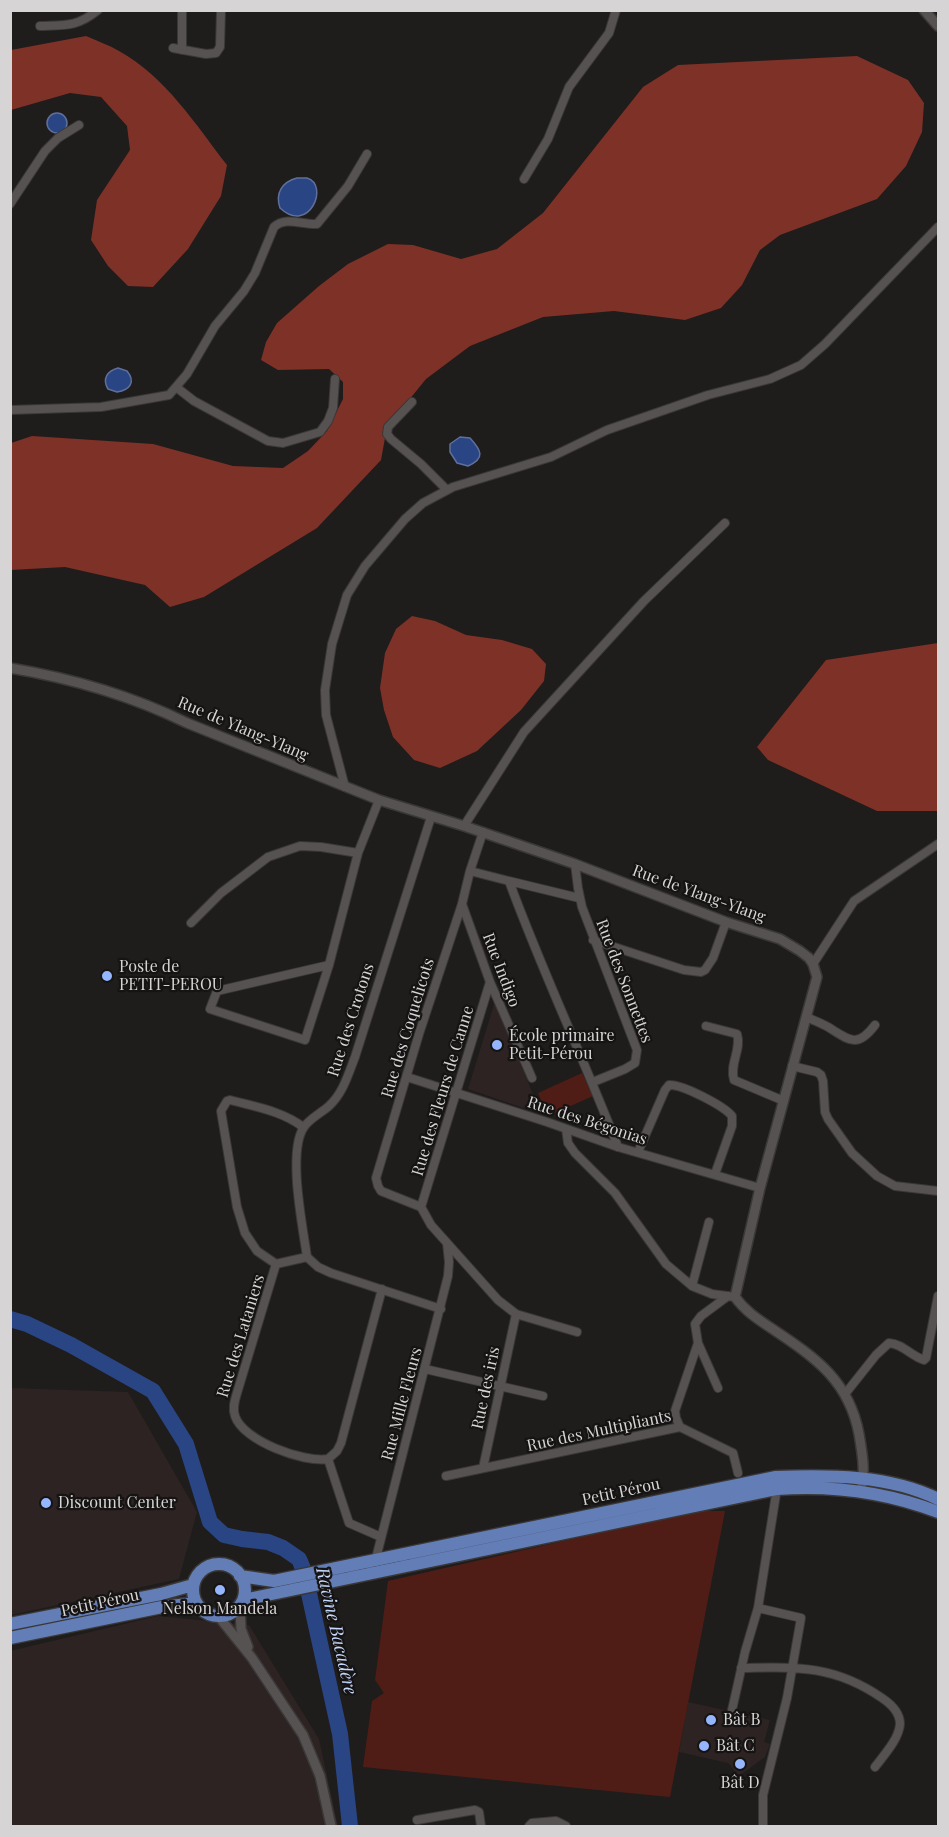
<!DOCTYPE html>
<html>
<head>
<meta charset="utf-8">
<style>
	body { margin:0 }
	#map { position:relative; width:949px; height:1837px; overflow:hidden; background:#1f1c1c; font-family:"Playfair Display",serif }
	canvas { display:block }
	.frame { position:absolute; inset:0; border:12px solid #d6d4d4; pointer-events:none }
</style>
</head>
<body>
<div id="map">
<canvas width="949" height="1837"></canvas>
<div class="frame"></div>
</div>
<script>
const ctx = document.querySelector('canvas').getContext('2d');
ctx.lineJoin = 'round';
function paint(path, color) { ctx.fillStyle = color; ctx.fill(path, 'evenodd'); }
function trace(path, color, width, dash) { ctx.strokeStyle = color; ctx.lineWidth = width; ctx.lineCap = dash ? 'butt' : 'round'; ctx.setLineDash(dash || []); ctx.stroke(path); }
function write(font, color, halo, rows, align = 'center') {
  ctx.font = font + ' "Playfair Display",serif'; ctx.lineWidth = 4.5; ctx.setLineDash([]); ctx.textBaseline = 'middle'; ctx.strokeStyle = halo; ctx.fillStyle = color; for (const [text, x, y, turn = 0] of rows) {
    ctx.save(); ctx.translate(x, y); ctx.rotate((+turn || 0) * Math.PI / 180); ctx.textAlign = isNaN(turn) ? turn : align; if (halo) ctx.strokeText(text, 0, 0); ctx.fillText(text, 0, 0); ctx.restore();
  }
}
paint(new Path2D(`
	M 495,1001 L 541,1114 L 468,1089 Z
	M 11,1388 L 128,1392 L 197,1512 L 179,1579 L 11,1615 Z
	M 158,1616 L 249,1625 L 319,1739 L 338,1826 L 11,1826 L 10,1651 Z
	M 688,1702 L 770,1720 L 764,1742 L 770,1744 L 765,1757 L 739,1776 L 728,1763 L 679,1752 Z`), '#2c2322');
paint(new Path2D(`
	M 582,1073 L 593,1096 L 548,1116 L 538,1093 Z
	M 695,1511 L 725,1511 L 670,1797 L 363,1767 L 372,1701 L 384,1693 L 375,1680 L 388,1581 Z`), '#501d16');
paint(new Path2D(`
	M 86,36 C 97,41 109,45 119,51 C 165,76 196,125 227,165 L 221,196 L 188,249 L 153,287 L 128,286 L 108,266 L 91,240 L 97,200 L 130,150 L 127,126 L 101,97 L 70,93 L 11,110 L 11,50 Z
	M 857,56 L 908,80 L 924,103 L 922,132 L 906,166 L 877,199 L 780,235 L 760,250 L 742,285 L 721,308 L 685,320 L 614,311 L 543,317 L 470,346 L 426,379 L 387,427 L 381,460 L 317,528 L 204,597 L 170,607 L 145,585 L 65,567 L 11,570 L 11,443 L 32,436 L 153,444 L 233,466 L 283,468 L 308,451 L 327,431 L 343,399 L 343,382 L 329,369 L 278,370 L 261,360 L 266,342 L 277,323 L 319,286 L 348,264 L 388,244 L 413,245 L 461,259 L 497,249 L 543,213 L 643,87 L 678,65 Z
	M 412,616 L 435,621 L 466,635 L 502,640 L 532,649 L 546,664 L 544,681 L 521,710 L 477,751 L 440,768 L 414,760 L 393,737 L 384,710 L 380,688 L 385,653 L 396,629 Z
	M 938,643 L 938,811 L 877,811 L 768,760 L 757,747 L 826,660 Z`), '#7e3127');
const water = new Path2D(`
	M47 123a10 10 0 1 1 20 0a10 10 0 1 1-20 0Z
	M 297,178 C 300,178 304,178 307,178 C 330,185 309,235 280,208 C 275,193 282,182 297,178 Z
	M 118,368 L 127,371 C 136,382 130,390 117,392 L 108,389 C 102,379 107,371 118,368 Z
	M 460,437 L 470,438 C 481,450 486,458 468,466 L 457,463 L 450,452 L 450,444 Z`);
paint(water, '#2a4583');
trace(water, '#5e709b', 1.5);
trace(new Path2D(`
	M 10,1319 L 27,1324 L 71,1345 L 153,1391 L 186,1444 L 210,1522 L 224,1535 L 242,1539 L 268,1542 L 283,1548 L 299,1559 L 304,1571 L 340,1734 L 350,1826`), '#2a4583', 16);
const minor = new Path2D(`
	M 182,10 L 182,50
	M 40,26 C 66,25 77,27 98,10
	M 173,48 L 206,54 L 216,53 L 220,47 L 221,10
	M 524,179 L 548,139 L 569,87 L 609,33 L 616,10
	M 10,204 L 45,151 L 58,138 L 79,125
	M 176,387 L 194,401 L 268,441 L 283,443 L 320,432 L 328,421 L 333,408 L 335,379
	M 412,402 L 388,427 L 387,434 L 391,439 L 421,464 L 447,490
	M 10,410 L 101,407 L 169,395 L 187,374 L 215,326 L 244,291 L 255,273 L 274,227 C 286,216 302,225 317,224 L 348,186 L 367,154
	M 345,787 L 326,715 L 325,690 L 332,644 L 347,595 L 365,566 L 405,519 L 423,503 L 453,487 L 551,457 L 607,430 L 708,395 L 770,379 L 801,365 L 825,344 L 938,227
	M 464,826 L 524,732 L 644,601 L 725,523
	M 575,864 L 578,888 L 582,907 L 637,1050 L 635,1063 L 625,1069 L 593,1082
	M 470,871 L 509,881 C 542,971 583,1057 618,1147
	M 509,881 L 579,898
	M 462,904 L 490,982 L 532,1078
	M 191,923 L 221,893 L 268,857 L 300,846 L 321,847 L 358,853
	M 593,940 L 684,970 L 701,972 L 705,970 L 713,958 L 726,922
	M 813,964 L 854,901 L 938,844
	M 329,965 L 217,991 L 210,1009 L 305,1040 L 329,965 L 358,853 L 379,800
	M 806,1017 C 813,1020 821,1023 828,1027 C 849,1040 857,1049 875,1025
	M 706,1026 L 737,1034 C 742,1049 729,1064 734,1080 L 784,1101
	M 792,1066 L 817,1072 L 821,1075 L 823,1081 L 825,1112 L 828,1119 L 852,1153 L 877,1176 L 895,1186 L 938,1191
	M 407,1077 L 547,1122 L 618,1147 L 760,1188
	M 303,1127 C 282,1111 256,1107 230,1100 L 227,1101 L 221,1111 L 237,1207 L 245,1233 L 257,1251 L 276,1264 L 307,1257
	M 566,1129 L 568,1143 L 575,1153 L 615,1193 L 666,1264 L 692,1286 L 712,1294 L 735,1297
	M 638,1152 L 665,1090 L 669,1085 C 682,1084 724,1106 732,1116 L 732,1126 L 715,1174
	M 421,1207 L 381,1191 L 378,1186 L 376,1178 L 419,1034 L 462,904 L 470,871 L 483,832
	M 421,1207 L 490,982
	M 421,1207 L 431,1225 L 498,1300 L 516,1314 L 577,1332
	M 307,1257 C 303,1228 287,1151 304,1127 C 309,1119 321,1113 329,1106 C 343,1093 348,1075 355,1057 L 431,817
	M 307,1257 L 318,1267 L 331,1273 L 441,1309
	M 276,1264 L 237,1393 C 235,1400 232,1408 235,1416 C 243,1441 304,1463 328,1459
	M 692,1286 L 709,1222
	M 425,1369 L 543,1396
	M 718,1388 L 698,1343 L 695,1324 L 701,1316 L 728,1296
	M 845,1394 L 876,1355 L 889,1343 C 903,1344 911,1356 924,1360 L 926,1358 L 938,1296
	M 680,1427 L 676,1418 L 675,1411 L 698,1343
	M 483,1468 L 516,1314
	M 446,1476 L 680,1427 L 733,1453 L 738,1473
	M 381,1537 L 349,1523 L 328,1459 L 337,1451 L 341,1443 L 382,1289
	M 375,1562 L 448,1276 L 449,1262 L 447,1243
	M 758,1608 L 801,1618 L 787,1698 L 763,1795 L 763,1826
	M 741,1668 C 797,1667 834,1665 882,1698 C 891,1704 900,1712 900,1724 C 899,1739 884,1755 875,1767
	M 732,1710 L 745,1652 L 758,1608 L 777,1488
	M 417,1820 L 475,1810 L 479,1812 L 481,1826
	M 529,1826 L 532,1823 L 556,1821 L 566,1826`);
const tertiary = new Path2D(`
	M 924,10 L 938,26
	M 10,668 C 70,678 132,696 187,723 L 379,800 L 464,826 L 575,864 L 726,922 L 780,939 L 800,951 L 809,958 L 813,964 L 817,977 L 760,1188 L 735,1297 C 746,1312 759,1320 774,1330 C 816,1358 849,1381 859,1434 C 862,1452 865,1468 862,1485
	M 240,1606 L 241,1629 L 248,1647
	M 219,1617 L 252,1658 L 303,1735 L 320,1776 L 331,1826`);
const trunk = new Path2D(`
	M193 1590a26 26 0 1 1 52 0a26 26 0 1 1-52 0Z
	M 240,1576 L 274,1581 L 776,1477 C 830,1475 889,1475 938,1499
	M 243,1600 L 777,1489 C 833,1485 886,1492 938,1512
	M 10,1624 L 161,1594 L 193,1585
	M 10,1638 L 162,1607 L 196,1603`);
trace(minor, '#3a3837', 10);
trace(tertiary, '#3a3837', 12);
trace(trunk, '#3a3837', 15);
trace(minor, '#565252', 8);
trace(tertiary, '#565252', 9);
trace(trunk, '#637db7', 12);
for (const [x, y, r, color] of [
	[107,976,6,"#95b6fd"],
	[497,1045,6,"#95b6fd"],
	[46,1503,6,"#95b6fd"],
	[220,1590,6,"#95b6fd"],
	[711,1720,6,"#95b6fd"],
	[704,1746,6,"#95b6fd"],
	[740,1764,6,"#95b6fd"]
]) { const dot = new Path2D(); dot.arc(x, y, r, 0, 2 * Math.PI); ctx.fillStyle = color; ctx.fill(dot); trace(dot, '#161313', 2); }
write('16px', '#d6d4d4', '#161313', [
	["Rue de Ylang-Ylang",243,729,23],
	["Rue de Ylang-Ylang",699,894,20],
	["Rue Indigo",501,970,69],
	["Rue des Sonnettes",624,981,69],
	["Rue des Crotons",351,1020,-72],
	["Rue des Coquelicots",408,1028,-73],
	["Rue des Fleurs de Canne",443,1091,-73],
	["Rue des Bégonias",587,1121,18],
	["Rue des Lataniers",241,1336,-73],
	["Rue des iris",486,1388,-78],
	["Rue Mille Fleurs",402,1404,-75],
	["Rue des Multipliants",599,1431,-12],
	["Petit Pérou",621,1492,-12],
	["Petit Pérou",100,1603,-12]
]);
write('16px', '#d6d4d4', '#161313', [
	["Poste de",119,967],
	["PETIT-PEROU",119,985],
	["École primaire",509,1036],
	["Petit-Pérou",509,1054],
	["Discount Center",58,1503],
	["Nelson Mandela",220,1609,"center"],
	["Bât B",723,1720],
	["Bât C",716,1746],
	["Bât D",740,1783,"center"]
], 'left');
write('italic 18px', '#c4d7fc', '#161313', [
	["Ravine Bacadère",336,1631,77]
]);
</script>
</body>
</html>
